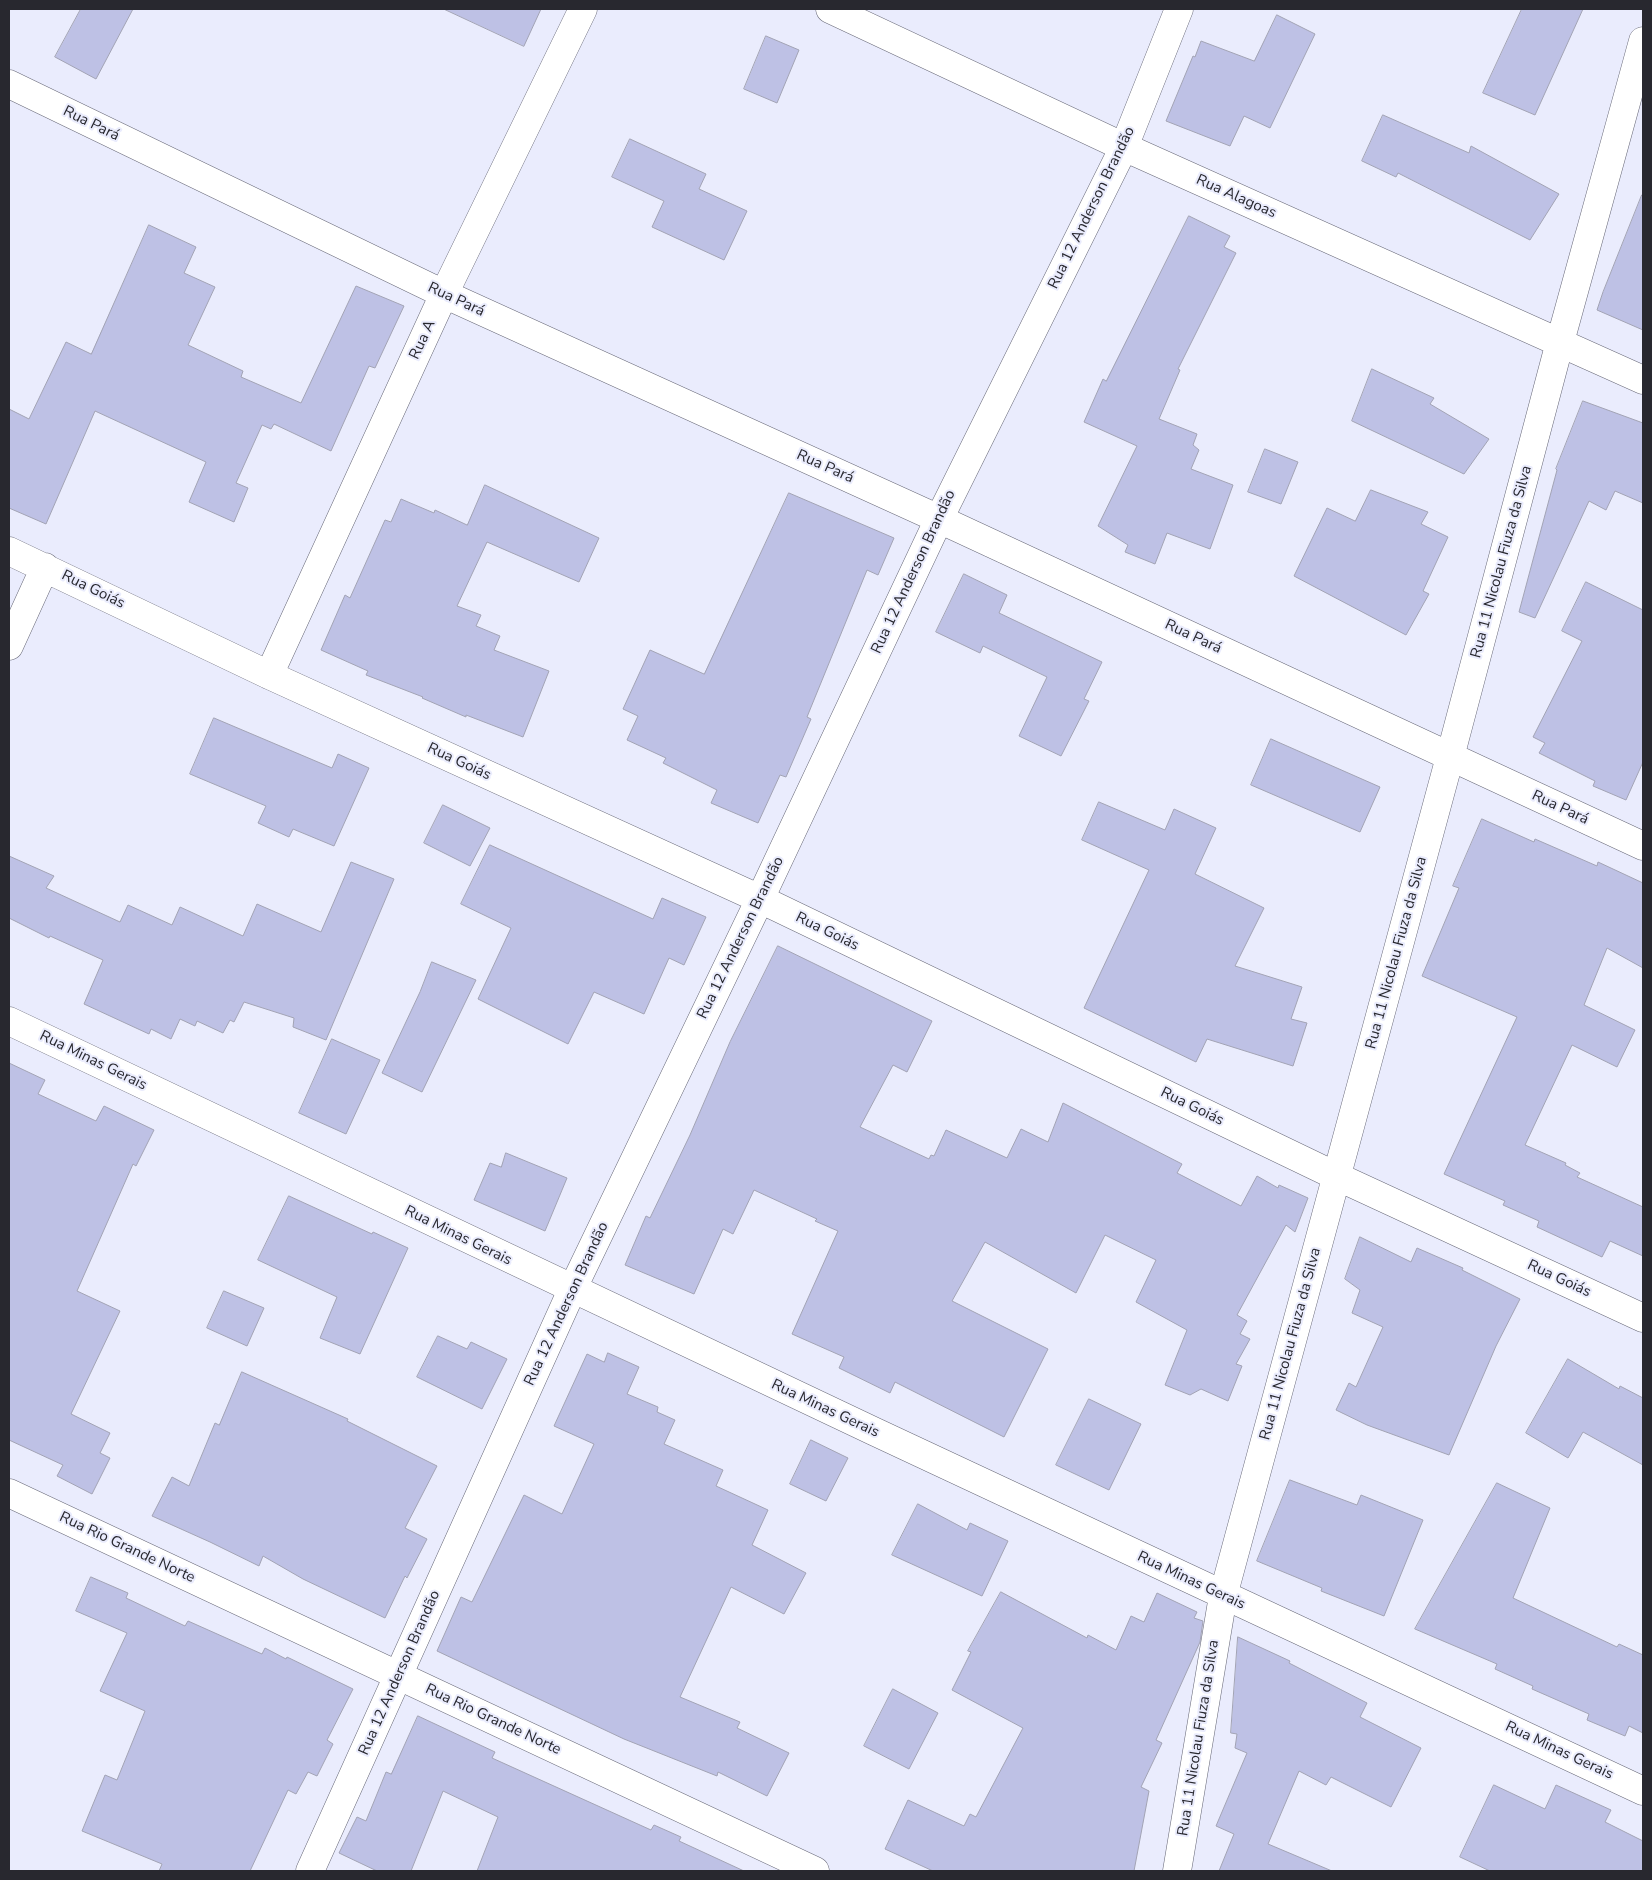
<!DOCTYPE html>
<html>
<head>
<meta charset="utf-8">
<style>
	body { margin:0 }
	#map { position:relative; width:1652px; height:1880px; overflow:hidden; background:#eaecfd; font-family:"Nunito Sans",sans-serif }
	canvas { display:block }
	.frame { position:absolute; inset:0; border:10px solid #28282f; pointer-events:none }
</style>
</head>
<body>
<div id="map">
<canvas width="1652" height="1880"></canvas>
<div class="frame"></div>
</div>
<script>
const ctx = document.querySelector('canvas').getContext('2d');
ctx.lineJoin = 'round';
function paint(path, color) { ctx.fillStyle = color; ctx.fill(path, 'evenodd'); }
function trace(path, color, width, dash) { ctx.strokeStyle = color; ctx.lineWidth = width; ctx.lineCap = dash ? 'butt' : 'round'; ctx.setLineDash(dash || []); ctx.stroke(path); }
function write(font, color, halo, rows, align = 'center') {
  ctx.font = font + ' "Nunito Sans",sans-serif'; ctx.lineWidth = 4; ctx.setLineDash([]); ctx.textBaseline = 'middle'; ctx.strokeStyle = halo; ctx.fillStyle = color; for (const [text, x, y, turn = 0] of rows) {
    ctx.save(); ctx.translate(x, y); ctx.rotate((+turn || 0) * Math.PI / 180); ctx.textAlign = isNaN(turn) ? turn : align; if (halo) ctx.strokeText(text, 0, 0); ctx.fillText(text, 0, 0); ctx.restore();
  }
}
const building = new Path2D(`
	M 81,9 L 133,9 L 96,79 L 55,57 Z
	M 444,9 L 541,9 L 524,46 Z
	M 1522,9 L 1583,9 L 1535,115 L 1483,93 Z
	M 1277,15 L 1315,34 L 1270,128 L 1244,116 L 1230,146 L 1166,121 L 1193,56 L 1195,57 L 1201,41 L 1254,61 Z
	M 766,36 L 799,50 L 777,103 L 744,89 Z
	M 1383,115 L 1469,153 L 1471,146 L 1559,194 L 1530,240 L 1398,173 L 1396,177 L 1362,161 Z
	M 630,139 L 706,174 L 699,189 L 747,211 L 724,260 L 652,227 L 664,201 L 612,177 Z
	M 1642,195 L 1643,195 L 1643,330 L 1597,310 L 1603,292 Z
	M 1189,216 L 1230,236 L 1224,247 L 1236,253 L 1178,369 L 1180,370 L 1159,419 L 1197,434 L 1193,445 L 1199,450 L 1191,469 L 1233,485 L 1210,549 L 1167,533 L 1155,564 L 1125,552 L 1128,545 L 1098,526 L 1137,446 L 1084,422 L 1103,379 L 1106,381 Z
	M 149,225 L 196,247 L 184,273 L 215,287 L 188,345 L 243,371 L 241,377 L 301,403 L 356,286 L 404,306 L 375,368 L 369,366 L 331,451 L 274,424 L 271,429 L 262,425 L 236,483 L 248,488 L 234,522 L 189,502 L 206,462 L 95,411 L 46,524 L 9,508 L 9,409 L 29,419 L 66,342 L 91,354 Z
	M 1372,369 L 1434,398 L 1430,404 L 1489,439 L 1464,474 L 1352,421 Z
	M 1583,401 L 1643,423 L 1643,503 L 1615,491 L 1606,510 L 1589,501 L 1535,618 L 1519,612 L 1557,470 L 1556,469 Z
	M 1265,449 L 1298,462 L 1281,504 L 1248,492 Z
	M 485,485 L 599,538 L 579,582 L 487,542 L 457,606 L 481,615 L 476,626 L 500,636 L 494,650 L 549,671 L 523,737 L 466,715 L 466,717 L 422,698 L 423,697 L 366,675 L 368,671 L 321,650 L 345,595 L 350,598 L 385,520 L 391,522 L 401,499 L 434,513 L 435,510 L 467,525 Z
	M 1371,490 L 1428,512 L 1421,524 L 1448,537 L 1423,591 L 1429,594 L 1406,635 L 1294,576 L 1327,508 L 1355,521 Z
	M 789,493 L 894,538 L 878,575 L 867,570 L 807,717 L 811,719 L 786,777 L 780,775 L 758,823 L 711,803 L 717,790 L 663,763 L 666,758 L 627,740 L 638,716 L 623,709 L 650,650 L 704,674 Z
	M 964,574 L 1007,595 L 999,613 L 1102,662 L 1084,699 L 1089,701 L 1061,756 L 1019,736 L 1047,677 L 983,646 L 980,653 L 936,632 Z
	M 1586,582 L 1643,610 L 1643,762 L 1626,800 L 1593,786 L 1595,781 L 1539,753 L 1545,743 L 1533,737 L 1582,641 L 1562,631 Z
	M 214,718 L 332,768 L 338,754 L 369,768 L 334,846 L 293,829 L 289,837 L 258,823 L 266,806 L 190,774 Z
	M 1271,739 L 1380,787 L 1360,832 L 1251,785 Z
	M 1099,802 L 1165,830 L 1174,809 L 1216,828 L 1195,874 L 1264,908 L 1235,966 L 1302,987 L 1291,1019 L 1307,1023 L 1293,1066 L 1207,1039 L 1196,1062 L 1084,1008 L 1149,870 L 1082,840 Z
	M 443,805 L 490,828 L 470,866 L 424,843 Z
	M 1482,819 L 1534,842 L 1535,839 L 1597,866 L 1598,862 L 1643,883 L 1643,968 L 1607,948 L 1584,1005 L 1635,1030 L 1617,1067 L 1572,1045 L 1525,1145 L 1566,1163 L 1565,1165 L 1580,1173 L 1577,1177 L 1643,1207 L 1643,1256 L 1610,1241 L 1602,1257 L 1537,1227 L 1539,1221 L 1503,1205 L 1505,1201 L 1444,1174 L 1517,1017 L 1422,976 L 1459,888 L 1453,886 Z
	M 490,845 L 653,919 L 662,898 L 706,917 L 684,965 L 669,958 L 644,1014 L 594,992 L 568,1044 L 478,999 L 511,928 L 461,904 Z
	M 9,856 L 54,876 L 46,888 L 120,922 L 128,905 L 172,925 L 180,907 L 243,936 L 257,904 L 321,932 L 351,862 L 394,879 L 326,1040 L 293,1027 L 294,1018 L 244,1002 L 234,1022 L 230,1020 L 223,1033 L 197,1021 L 195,1026 L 180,1019 L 171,1039 L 151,1029 L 149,1034 L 84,1004 L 103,960 L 50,936 L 49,938 L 9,918 Z
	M 778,946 L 932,1021 L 907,1072 L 893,1065 L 860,1127 L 929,1159 L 931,1155 L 934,1156 L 946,1130 L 1007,1158 L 1021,1129 L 1048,1142 L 1063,1103 L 1182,1164 L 1177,1173 L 1241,1206 L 1257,1176 L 1278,1188 L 1279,1185 L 1308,1198 L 1295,1232 L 1286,1225 L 1237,1315 L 1247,1321 L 1240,1334 L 1250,1339 L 1236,1364 L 1242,1366 L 1228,1401 L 1201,1389 L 1190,1395 L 1165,1385 L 1187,1330 L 1136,1302 L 1156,1260 L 1105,1235 L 1076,1293 L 985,1242 L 952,1301 L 1048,1349 L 1004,1437 L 895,1382 L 890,1393 L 839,1368 L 844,1357 L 792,1334 L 838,1231 L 815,1221 L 817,1219 L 754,1190 L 733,1234 L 723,1229 L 694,1294 L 625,1265 L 646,1216 L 650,1218 L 690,1135 L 730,1042 Z
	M 432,962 L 476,980 L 422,1092 L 382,1073 L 420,992 Z
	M 332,1039 L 380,1060 L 346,1134 L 299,1113 Z
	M 9,1063 L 45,1080 L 38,1094 L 96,1121 L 104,1106 L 154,1130 L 136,1166 L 133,1164 L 77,1291 L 120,1311 L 71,1414 L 110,1433 L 100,1453 L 110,1458 L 92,1494 L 57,1476 L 63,1465 L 9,1440 Z
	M 506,1153 L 567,1178 L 545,1231 L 474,1200 L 490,1163 L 501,1167 Z
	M 289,1196 L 372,1234 L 373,1232 L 408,1248 L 360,1354 L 320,1338 L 337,1297 L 258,1260 Z
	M 1360,1237 L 1411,1262 L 1417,1248 L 1463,1268 L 1462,1270 L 1520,1299 L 1496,1346 L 1449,1455 L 1367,1425 L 1336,1410 L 1349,1383 L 1356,1387 L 1383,1327 L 1352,1313 L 1360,1290 L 1345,1279 Z
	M 224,1291 L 264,1308 L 247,1346 L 207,1328 Z
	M 438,1336 L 467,1349 L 471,1342 L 507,1359 L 482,1409 L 417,1377 Z
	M 608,1353 L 639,1367 L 627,1394 L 658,1407 L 657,1412 L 675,1420 L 664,1444 L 723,1470 L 716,1486 L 768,1510 L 752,1545 L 806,1573 L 784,1614 L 731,1587 L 680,1697 L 740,1722 L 737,1728 L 789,1753 L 767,1796 L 718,1772 L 717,1776 L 624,1739 L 437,1651 L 461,1597 L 472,1602 L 524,1495 L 562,1514 L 594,1444 L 554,1426 L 587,1354 L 604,1362 Z
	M 1568,1359 L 1619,1389 L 1620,1386 L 1643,1398 L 1643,1465 L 1583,1432 L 1568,1458 L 1526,1433 Z
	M 242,1372 L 348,1419 L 347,1421 L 437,1466 L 405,1528 L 427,1539 L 407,1578 L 405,1576 L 385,1618 L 303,1579 L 263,1556 L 259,1566 L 210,1542 L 152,1516 L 172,1477 L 189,1486 L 215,1423 L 219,1425 Z
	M 1089,1399 L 1141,1424 L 1109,1490 L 1056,1465 Z
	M 811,1440 L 848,1458 L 826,1501 L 790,1484 Z
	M 1290,1480 L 1357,1505 L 1361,1495 L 1423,1520 L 1384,1616 L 1321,1591 L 1322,1588 L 1257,1561 Z
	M 1497,1483 L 1550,1508 L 1513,1598 L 1617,1647 L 1619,1644 L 1643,1655 L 1643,1733 L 1629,1726 L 1625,1736 L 1587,1720 L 1589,1714 L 1532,1689 L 1533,1686 L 1495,1669 L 1497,1664 L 1415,1629 Z
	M 918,1504 L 967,1530 L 970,1523 L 1008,1541 L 982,1596 L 892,1555 Z
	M 91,1577 L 128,1593 L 126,1598 L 185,1626 L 188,1621 L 262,1654 L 265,1648 L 286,1659 L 287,1657 L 353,1689 L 327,1740 L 333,1744 L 317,1776 L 308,1772 L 296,1794 L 288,1790 L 250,1871 L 159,1871 L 162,1864 L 82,1831 L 105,1775 L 117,1780 L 145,1711 L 100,1691 L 127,1633 L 76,1611 Z
	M 1001,1592 L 1087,1638 L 1088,1635 L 1116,1650 L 1131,1616 L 1144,1622 L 1157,1593 L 1197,1612 L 1194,1618 L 1203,1621 L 1200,1642 L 1156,1740 L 1162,1743 L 1141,1787 L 1149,1791 L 1134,1871 L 933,1871 L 885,1849 L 908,1800 L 964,1826 L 970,1814 L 976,1817 L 1023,1728 L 952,1690 L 971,1652 L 968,1651 Z
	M 1238,1637 L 1290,1661 L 1289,1663 L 1367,1703 L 1360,1717 L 1421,1748 L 1391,1807 L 1331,1777 L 1326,1785 L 1299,1771 L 1268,1844 L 1332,1871 L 1219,1871 L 1234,1834 L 1216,1826 L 1247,1753 L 1235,1748 L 1237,1734 L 1231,1733 Z
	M 893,1689 L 938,1713 L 909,1769 L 864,1746 Z
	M 418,1716 L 495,1752 L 492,1758 L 651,1830 L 654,1825 L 681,1837 L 679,1841 L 744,1871 L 477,1871 L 498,1817 L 443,1791 L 411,1871 L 377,1871 L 339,1853 L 357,1817 L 366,1821 L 386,1772 L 391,1774 Z
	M 1494,1785 L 1545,1809 L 1556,1785 L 1611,1810 L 1605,1822 L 1643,1841 L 1643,1871 L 1490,1871 L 1460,1857 Z`);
paint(building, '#bec1e5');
trace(building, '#a2a3b4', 1);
const minor = new Path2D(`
	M 830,9 L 1124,147 L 1643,380
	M 9,84 L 444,294 L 939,519 L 1643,846
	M 9,551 L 269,675 L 760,899 L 1336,1176 L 1643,1318
	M 9,646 L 45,567
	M 269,675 L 444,294 L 583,9
	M 9,1021 C 552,1280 1097,1538 1643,1791
	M 9,1493 L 815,1871
	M 310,1871 L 572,1290 L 760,899 L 939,519 L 1124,147 L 1179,9
	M 1177,1871 L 1223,1596 L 1450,757 L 1560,342 L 1643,41`);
trace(minor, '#686978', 29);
trace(minor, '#fff', 28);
write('15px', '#28282f', '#eaecfd', [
	["Rua Pará",91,124,26],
	["Rua Alagoas",1236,197,24],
	["Rua 12 Anderson Brandão",1092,208,-64],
	["Rua Pará",456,300,25],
	["Rua A",423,340,-65],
	["Rua Pará",825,467,24],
	["Rua 11 Nicolau Fiuza da Silva",1502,562,-75],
	["Rua 12 Anderson Brandão",914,572,-65],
	["Rua Goiás",93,590,26],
	["Rua Pará",1193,637,25],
	["Rua Goiás",459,762,25],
	["Rua Pará",1560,808,25],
	["Rua Goiás",827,932,26],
	["Rua 12 Anderson Brandão",741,938,-64],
	["Rua 11 Nicolau Fiuza da Silva",1397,953,-75],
	["Rua Minas Gerais",93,1061,26],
	["Rua Goiás",1192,1107,26],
	["Rua Minas Gerais",458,1236,26],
	["Rua Goiás",1559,1279,25],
	["Rua 12 Anderson Brandão",567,1304,-65],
	["Rua 11 Nicolau Fiuza da Silva",1291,1344,-75],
	["Rua Minas Gerais",825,1409,25],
	["Rua Rio Grande Norte",127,1548,25],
	["Rua Minas Gerais",1191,1581,25],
	["Rua 12 Anderson Brandão",400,1673,-66],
	["Rua Rio Grande Norte",493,1720,25],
	["Rua 11 Nicolau Fiuza da Silva",1199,1738,-81],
	["Rua Minas Gerais",1559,1751,25]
]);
</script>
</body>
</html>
